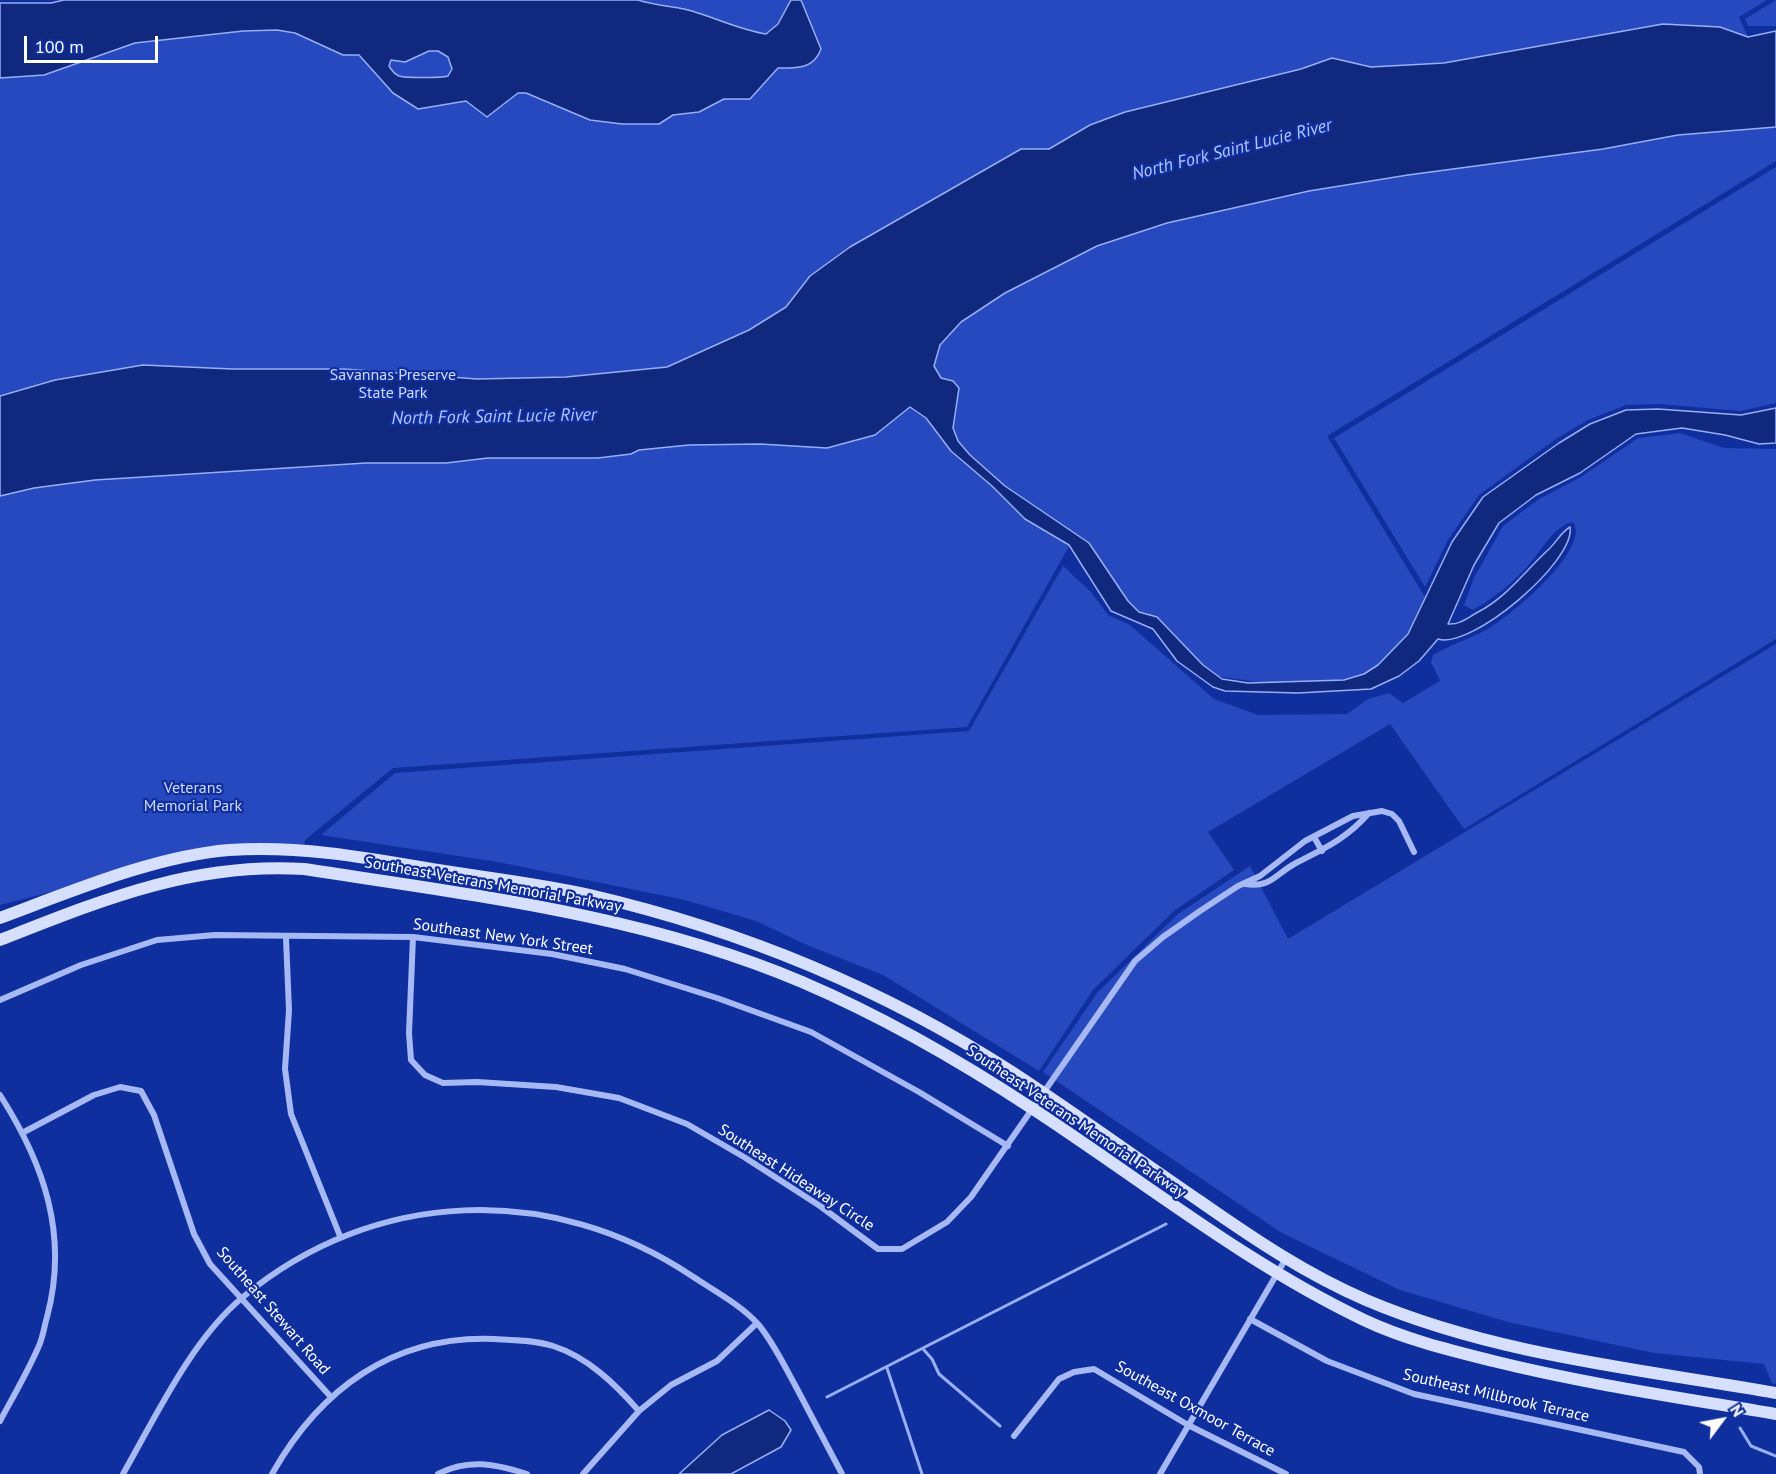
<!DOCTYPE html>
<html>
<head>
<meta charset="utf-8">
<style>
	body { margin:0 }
	#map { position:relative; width:1776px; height:1474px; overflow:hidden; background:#102f9e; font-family:"PT Sans",sans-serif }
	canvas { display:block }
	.north { position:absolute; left:1692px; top:1390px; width:60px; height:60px; -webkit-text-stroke:4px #102f9e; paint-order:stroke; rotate:58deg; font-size:16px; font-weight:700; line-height:24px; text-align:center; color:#fff }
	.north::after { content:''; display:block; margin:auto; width:21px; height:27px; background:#fff; clip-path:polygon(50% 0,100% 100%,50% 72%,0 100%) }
	.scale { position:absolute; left:24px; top:36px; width:134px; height:27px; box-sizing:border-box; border:3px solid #fff; border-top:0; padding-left:8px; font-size:18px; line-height:21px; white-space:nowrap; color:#fff; -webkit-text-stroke:4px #102f9e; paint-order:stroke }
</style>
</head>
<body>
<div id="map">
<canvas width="1776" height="1474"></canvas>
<div class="north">N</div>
<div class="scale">100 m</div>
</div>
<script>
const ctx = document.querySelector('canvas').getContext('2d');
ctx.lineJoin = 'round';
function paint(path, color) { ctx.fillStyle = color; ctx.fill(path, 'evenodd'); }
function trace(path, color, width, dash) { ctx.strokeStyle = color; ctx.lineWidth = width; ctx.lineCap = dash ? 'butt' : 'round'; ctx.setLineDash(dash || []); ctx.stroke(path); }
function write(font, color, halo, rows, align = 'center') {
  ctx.font = font + ' "PT Sans",sans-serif'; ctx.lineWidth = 4.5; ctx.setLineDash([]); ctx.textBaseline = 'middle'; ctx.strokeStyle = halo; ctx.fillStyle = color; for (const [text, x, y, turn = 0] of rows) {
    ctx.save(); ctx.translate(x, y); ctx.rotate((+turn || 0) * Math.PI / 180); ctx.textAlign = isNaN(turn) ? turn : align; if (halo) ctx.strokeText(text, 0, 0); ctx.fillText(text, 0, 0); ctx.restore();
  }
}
paint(new Path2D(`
	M 437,0 L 1767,0 L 1739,17 L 1776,99 L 1776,161 L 1327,436 L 1434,612 L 1362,681 L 1264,683 L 1203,674 L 1121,600 L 1072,541 L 967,727 L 393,768 L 305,840 L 304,844 L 229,846 L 0,905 L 0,46 Z
	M 1776,0 L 1776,26 L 1748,26 L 1745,19 Z
	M 1776,167 L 1776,403 L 1741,411 L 1659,404 L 1626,405 L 1588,420 L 1556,439 L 1479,495 L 1448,540 L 1425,587 L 1334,438 Z
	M 1680,433 L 1724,448 L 1776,449 L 1776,639 L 1464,829 L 1390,724 L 1208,832 L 1234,870 L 1175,910 L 1093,990 L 1039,1071 L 883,975 L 807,945 L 756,921 L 685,900 L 498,862 L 321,835 L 395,773 L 969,731 L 1063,566 L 1091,592 L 1108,615 L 1130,625 L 1214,699 L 1258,715 L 1347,714 L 1368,699 L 1389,693 L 1403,703 L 1440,681 L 1431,662 L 1433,655 C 1450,645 1469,639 1486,630 C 1508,618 1592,549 1573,522 C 1553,525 1538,557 1524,570 C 1509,586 1492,599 1473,610 L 1464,605 L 1474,578 L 1503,526 L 1539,499 L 1581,477 L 1638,438 Z
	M 1776,644 L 1776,1384 L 1772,1383 L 1764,1364 L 1654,1353 L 1508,1322 L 1400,1290 L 1282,1233 L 1043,1072 L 1097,993 L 1178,914 L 1250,866 L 1288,939 Z`), '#2749bf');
const water = new Path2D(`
	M 64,0 L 638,0 C 654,5 668,6 684,9 C 713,16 736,29 766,34 L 778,24 L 791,0 L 801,0 L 821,49 C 814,69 797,68 778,68 L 750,99 L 724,99 L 699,112 L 673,115 L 659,124 L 622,124 L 590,120 L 526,93 L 518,93 L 487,117 L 466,101 L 418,109 L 393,93 L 359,55 L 343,55 L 295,33 L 277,30 L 243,31 L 135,43 L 44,75 L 0,78 L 0,3 L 51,3 ZM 429,51 L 438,51 L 448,57 L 452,69 L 448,76 C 442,78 405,78 399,76 C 394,74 392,71 389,66 L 391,60 L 405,62 Z
	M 1663,24 L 1720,27 L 1748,37 L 1776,31 L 1776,127 L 1678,135 L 1603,149 L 1408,175 L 1309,191 L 1167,223 L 1097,246 L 1005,293 L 961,322 L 940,345 L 934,366 L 941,378 L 953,381 L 959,388 L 953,428 L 958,441 L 970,455 L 1005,486 L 1089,543 L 1128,601 L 1139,612 L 1157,617 L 1203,665 L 1222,679 L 1248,683 L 1344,680 L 1364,674 L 1378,665 L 1408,634 L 1452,542 L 1483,497 L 1559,443 L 1590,424 L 1626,410 L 1658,409 L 1741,415 L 1776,408 L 1776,443 L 1759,444 L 1725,435 L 1682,428 L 1636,434 L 1580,473 L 1536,495 L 1499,523 L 1474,565 L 1448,624 C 1460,625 1467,618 1478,612 C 1507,597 1524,572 1548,550 C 1557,542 1560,533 1570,527 C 1576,561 1471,650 1438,639 L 1419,661 L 1399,676 L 1371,689 L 1298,693 L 1225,691 L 1213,687 L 1177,661 L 1153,629 L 1111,611 L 1069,545 L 1025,519 L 992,486 L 951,451 L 926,418 L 910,407 L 875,435 L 827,448 L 760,444 L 689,445 L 639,450 L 631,454 L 598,458 L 488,458 L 446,463 L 366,463 L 95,480 L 34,488 L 0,496 L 0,396 L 55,380 L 143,365 L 232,369 L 344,369 L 477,379 L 566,377 L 667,367 L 749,330 L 786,307 L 810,276 L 850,247 L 1021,149 L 1049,149 L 1090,125 L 1125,112 L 1301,69 L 1332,58 L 1371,67 L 1444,63 Z
	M 769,1410 L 785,1421 L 791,1430 L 781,1447 L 731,1474 L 679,1474 L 722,1435 Z`);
paint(water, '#11287f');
trace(water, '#98aff8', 1.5);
trace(new Path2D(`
	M 924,1350 L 932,1359 L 939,1374 L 1000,1426
	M 887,1368 L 922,1474
	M 827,1397 L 1166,1224
	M 1740,1428 L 1751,1446 L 1776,1456`), '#98aff8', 3);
trace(new Path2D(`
	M 1314,837 L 1322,851
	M 1245,884 C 1272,888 1275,874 1296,863 C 1325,848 1346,839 1369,813
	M 413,937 L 409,1033 L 411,1060 L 425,1075 L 443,1083 L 477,1082 L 556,1087 L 619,1098 L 687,1124 L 744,1157 L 820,1206 L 878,1249 L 902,1249 L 947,1222 L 971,1197 L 1135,961 L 1163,937 L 1200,911 L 1238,886 L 1260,876 L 1305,841 L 1353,816 L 1382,811 L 1392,814 L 1399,821 L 1414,852
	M 286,938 L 289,1010 L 285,1069 L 291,1114 L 340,1236
	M 0,1000 L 81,965 L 157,940 L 215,935 L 413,937 L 552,954 L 625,969 L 717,998 L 811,1032 L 919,1092 L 1008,1146
	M 0,1095 C 44,1164 69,1235 47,1317 C 44,1327 43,1338 38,1348 C 27,1373 13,1397 0,1421
	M 24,1132 L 94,1095 L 120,1087 L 141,1091 L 154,1115 L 194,1234 L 210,1264 L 331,1397
	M 1250,1319 L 1327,1361 L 1414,1394 L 1684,1452 L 1699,1467 L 1700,1474
	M 1014,1436 L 1059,1379 L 1074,1372 L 1094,1369 L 1188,1425 L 1286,1474
	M 123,1474 C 156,1416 192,1339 243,1297 C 374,1188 552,1182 692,1276 C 713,1290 741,1305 758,1324 C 773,1342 784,1365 795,1385 C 811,1415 826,1444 842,1474
	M 272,1474 C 320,1389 393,1335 494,1339 C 513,1340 534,1340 553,1346 C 588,1357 616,1385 639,1411
	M 438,1474 C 468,1458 496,1464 527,1474
	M 583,1474 L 639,1411 L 671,1385 L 717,1361 L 757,1323
	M 1160,1474 L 1285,1260`), '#a7b9f5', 6);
trace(new Path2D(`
	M 0,918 C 70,892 155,856 229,850 C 299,845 369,858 438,870 C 489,878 540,884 590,895 C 740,930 882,988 1012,1072 C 1076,1114 1138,1159 1201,1202 C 1254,1239 1306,1274 1366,1300 C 1495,1355 1639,1369 1776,1393
	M 0,940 C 102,900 193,862 304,869 C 472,895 645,915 802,982 C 884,1017 960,1061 1033,1109 C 1143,1181 1245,1263 1364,1320 C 1404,1339 1449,1350 1493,1361 C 1586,1384 1682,1398 1776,1414`), '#d7dffe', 12);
write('16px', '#cfdafe', '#102f9e', [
	["Savannas Preserve",393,375],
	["State Park",393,393],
	["Veterans",193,788],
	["Memorial Park",193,806]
]);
write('16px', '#fff', '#102f9e', [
	["Southeast Veterans Memorial Parkway",493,885,10],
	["Southeast New York Street",503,937,8],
	["Southeast Veterans Memorial Parkway",1076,1122,34],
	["Southeast Hideaway Circle",796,1178,33],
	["Southeast Stewart Road",273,1311,49],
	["Southeast Millbrook Terrace",1496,1396,13],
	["Southeast Oxmoor Terrace",1195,1409,29]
]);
write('italic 18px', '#b3c4fb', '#102f9e', [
	["North Fork Saint Lucie River",1232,150,-14],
	["North Fork Saint Lucie River",494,417,-1]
]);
</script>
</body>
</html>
